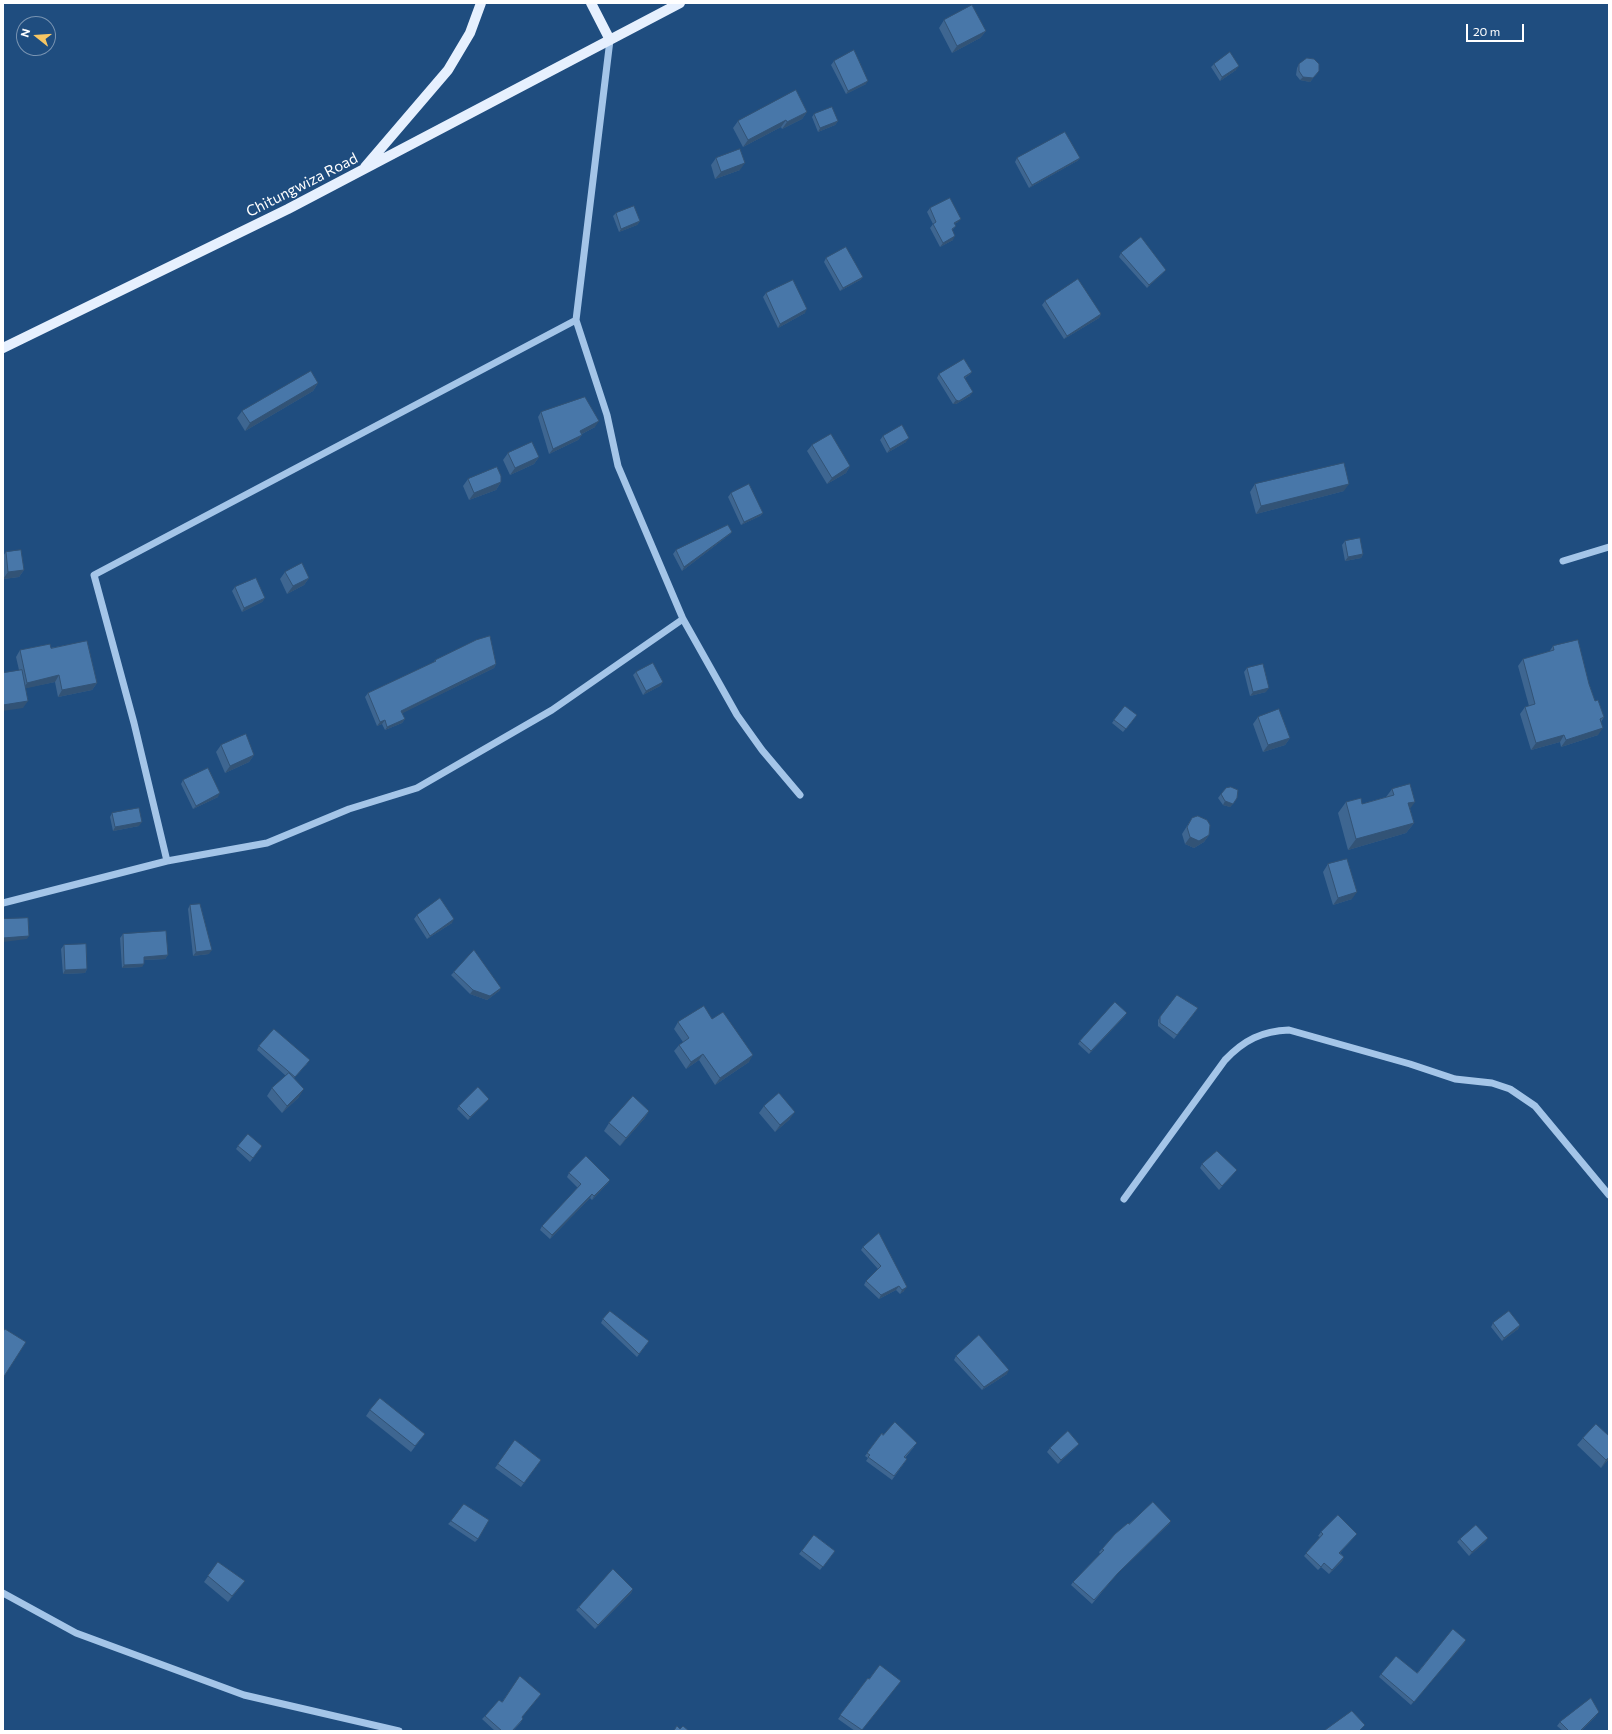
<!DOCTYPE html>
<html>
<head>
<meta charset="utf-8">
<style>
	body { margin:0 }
	#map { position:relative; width:1612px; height:1734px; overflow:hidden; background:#1f4d7f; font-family:Commissioner,sans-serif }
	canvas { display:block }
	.frame { position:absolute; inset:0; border:4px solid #fff; pointer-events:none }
	.north { position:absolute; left:16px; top:16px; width:40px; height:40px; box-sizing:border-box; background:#1f4d7f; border:1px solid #7994b2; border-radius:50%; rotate:287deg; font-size:11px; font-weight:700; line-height:16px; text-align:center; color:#fff }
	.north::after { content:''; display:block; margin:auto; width:14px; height:18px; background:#f6c664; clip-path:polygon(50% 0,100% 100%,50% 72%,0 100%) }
	.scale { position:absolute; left:1466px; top:24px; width:58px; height:18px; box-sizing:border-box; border:2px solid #fff; border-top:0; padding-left:5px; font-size:12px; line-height:14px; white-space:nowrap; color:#fff; -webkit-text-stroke:3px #1f4d7f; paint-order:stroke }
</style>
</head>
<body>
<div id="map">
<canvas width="1612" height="1734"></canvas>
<div class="frame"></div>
<div class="north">N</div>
<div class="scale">20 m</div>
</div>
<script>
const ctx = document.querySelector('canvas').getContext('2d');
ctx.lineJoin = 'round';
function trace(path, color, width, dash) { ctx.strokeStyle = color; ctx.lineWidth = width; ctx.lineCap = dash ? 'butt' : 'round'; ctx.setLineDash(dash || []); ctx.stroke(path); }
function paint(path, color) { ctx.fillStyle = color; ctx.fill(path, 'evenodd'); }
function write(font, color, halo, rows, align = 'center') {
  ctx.font = font + ' Commissioner,sans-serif'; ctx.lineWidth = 3; ctx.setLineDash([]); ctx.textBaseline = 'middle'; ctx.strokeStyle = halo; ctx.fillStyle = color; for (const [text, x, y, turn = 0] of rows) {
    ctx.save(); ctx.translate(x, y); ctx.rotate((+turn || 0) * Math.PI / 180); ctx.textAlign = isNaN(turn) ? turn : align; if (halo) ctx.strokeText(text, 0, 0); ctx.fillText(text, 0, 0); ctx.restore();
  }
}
trace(new Path2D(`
	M 610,40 L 576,320 L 607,415 L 618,466 L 683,619 L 737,715 L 762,750 L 800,795
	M 1563,561 L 1609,547
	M 167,861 L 134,723 L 94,575 L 576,320
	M 3,903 L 167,861 L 267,843 L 349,809 L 417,788 L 552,710 L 683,619
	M 1124,1199 L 1225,1060 C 1244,1040 1262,1031 1289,1030 L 1410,1064 L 1455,1079 L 1492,1083 L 1510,1089 L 1535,1106 L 1609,1195
	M 3,1593 L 76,1633 L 244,1695 L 399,1731`), '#a4c5e8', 7);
trace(new Path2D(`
	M 591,3 L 610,40
	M 365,167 L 448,70 L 470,33 L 481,3
	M 3,348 L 288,209 L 680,3`), '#e6f0fe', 10);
paint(new Path2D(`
	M 944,20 L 986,31 L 980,38 L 952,53 L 939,28 Z
	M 834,61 L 866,84 L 846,94 L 831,65 Z
	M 1214,64 L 1236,70 L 1220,81 L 1211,67 Z
	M 1299,64 L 1319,71 L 1310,82 L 1300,80 L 1296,75 L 1297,68 Z
	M 807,112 L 802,119 L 782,129 L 781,127 L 743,147 L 733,128 L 738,121 Z
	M 814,114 L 838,121 L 835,125 L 818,132 L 812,117 Z
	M 716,158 L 740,170 L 715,179 L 711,165 Z
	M 1017,158 L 1080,158 L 1077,161 L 1029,188 L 1015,162 Z
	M 930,208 L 958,222 L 954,224 L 956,226 L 952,230 L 953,240 L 940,247 L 930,228 L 933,224 L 927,212 Z
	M 616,213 L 640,221 L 637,225 L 619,232 L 613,216 Z
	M 1121,253 L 1163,273 L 1147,288 L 1119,257 Z
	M 826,258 L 863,277 L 860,280 L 840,291 L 824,262 Z
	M 766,293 L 805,313 L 778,328 L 763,297 Z
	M 1045,301 L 1101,314 L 1099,318 L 1064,339 L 1042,305 Z
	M 972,372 L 969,375 L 965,378 L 970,396 L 956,404 L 953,404 L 937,378 L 939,374 Z
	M 318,383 L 313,391 L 245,431 L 237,418 L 242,411 Z
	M 541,412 L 595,427 L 582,434 L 582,435 L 578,440 L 549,454 L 538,417 Z
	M 883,436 L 906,442 L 887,453 L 880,440 Z
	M 812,445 L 850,466 L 846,473 L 827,484 L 807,451 Z
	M 508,453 L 539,457 L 534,464 L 510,475 L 503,460 Z
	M 468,479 L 501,482 L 496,490 L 469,500 L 463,486 Z
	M 1255,484 L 1344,491 L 1256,514 L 1250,492 Z
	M 731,493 L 763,513 L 760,516 L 741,525 L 728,497 Z
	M 732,532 L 729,535 L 682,571 L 673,554 L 676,550 Z
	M 1345,541 L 1363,554 L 1361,558 L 1345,561 L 1342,545 Z
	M 6,552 L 24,570 L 19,577 L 3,579 L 3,556 Z
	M 285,572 L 309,578 L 304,585 L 287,594 L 280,579 Z
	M 235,587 L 265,598 L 262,602 L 242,612 L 232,591 Z
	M 1553,646 L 1589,684 L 1595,701 L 1604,717 L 1601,722 L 1598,735 L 1561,747 L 1560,742 L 1531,750 L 1520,714 L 1525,707 L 1529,706 L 1518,666 L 1523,659 L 1549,652 Z
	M 51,648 L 97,683 L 92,690 L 58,697 L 55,682 L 25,688 L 23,708 L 19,670 L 16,657 L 20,650 Z
	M 435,660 L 496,664 L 494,668 L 402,713 L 405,719 L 402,723 L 385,730 L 382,724 L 377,726 L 365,697 L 368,693 L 433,663 Z
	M 1247,668 L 1266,692 L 1250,696 L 1244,672 Z
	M 636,672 L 663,682 L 660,686 L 643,695 L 633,675 Z
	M 1258,717 L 1290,738 L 1285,745 L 1263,752 L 1253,724 Z
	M 1134,719 L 1123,732 L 1112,723 L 1114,720 Z
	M 221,745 L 254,755 L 249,762 L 225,773 L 216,752 Z
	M 183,780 L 218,797 L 193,809 L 181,784 Z
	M 1392,789 L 1410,809 L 1414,823 L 1406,833 L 1348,850 L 1338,813 L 1346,802 L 1362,804 L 1386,797 Z
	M 1221,794 L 1237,798 L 1230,807 L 1223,805 L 1218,798 Z
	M 112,813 L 139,826 L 113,831 L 110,817 Z
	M 1192,818 L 1209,835 L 1204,842 L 1194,848 L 1185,844 L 1182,834 Z
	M 1328,864 L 1352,899 L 1333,905 L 1323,872 Z
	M 190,905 L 209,954 L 193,956 L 188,909 Z
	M 417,915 L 452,923 L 427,939 L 414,919 Z
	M 123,934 L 168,955 L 165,959 L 144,960 L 142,967 L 122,968 L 120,938 Z
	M 64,945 L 87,969 L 85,973 L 63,974 L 61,949 Z
	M 454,972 L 501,988 L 499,991 L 487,1000 L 470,994 L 451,975 Z
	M 1198,1008 L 1174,1039 L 1158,1026 L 1158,1020 L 1160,1017 Z
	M 1127,1013 L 1124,1017 L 1089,1054 L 1078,1044 L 1080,1041 Z
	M 712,1019 L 749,1062 L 715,1085 L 699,1060 L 686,1069 L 674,1051 L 679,1045 L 683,1042 L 674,1029 L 678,1022 Z
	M 259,1046 L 307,1064 L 294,1078 L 299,1097 L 282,1113 L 267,1096 L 272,1088 L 286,1076 L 257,1050 Z
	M 489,1099 L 468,1120 L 457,1109 L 459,1106 Z
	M 764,1106 L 790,1119 L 775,1132 L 759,1113 Z
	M 649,1111 L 644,1119 L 620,1146 L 604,1131 L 609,1123 Z
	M 238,1146 L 262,1146 L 250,1162 L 236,1149 Z
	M 1202,1164 L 1234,1173 L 1219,1190 L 1200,1168 Z
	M 569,1173 L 610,1180 L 608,1183 L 592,1200 L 590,1198 L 550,1239 L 540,1230 L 542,1226 L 578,1188 L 567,1177 Z
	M 863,1247 L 904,1291 L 900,1294 L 896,1290 L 879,1299 L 864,1285 L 866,1281 L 878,1269 L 861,1250 Z
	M 603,1319 L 649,1341 L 637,1357 L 601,1323 Z
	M 1493,1323 L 1520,1325 L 1518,1329 L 1502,1341 L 1491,1327 Z
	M 956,1356 L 1007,1374 L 982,1390 L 954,1360 Z
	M 370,1410 L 420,1440 L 411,1452 L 366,1416 Z
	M 882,1433 L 883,1435 L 914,1447 L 905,1458 L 907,1459 L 892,1480 L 866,1461 L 868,1458 L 865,1456 Z
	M 1609,1436 L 1609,1459 L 1601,1468 L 1577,1445 L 1583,1438 Z
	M 515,1440 L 541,1460 L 521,1487 L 495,1468 Z
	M 1076,1447 L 1058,1464 L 1047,1452 L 1050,1448 Z
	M 451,1521 L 478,1539 L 475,1542 L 448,1524 Z
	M 1171,1521 L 1169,1524 L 1115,1576 L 1092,1604 L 1071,1585 L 1073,1582 L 1100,1554 L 1099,1552 L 1102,1549 L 1129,1524 Z
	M 1321,1532 L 1357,1534 L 1354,1537 L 1340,1553 L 1344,1557 L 1342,1561 L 1329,1574 L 1321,1567 L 1318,1570 L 1304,1556 L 1320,1537 L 1318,1536 Z
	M 814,1535 L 835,1551 L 820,1570 L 799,1554 Z
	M 1488,1538 L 1485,1542 L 1469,1556 L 1457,1542 L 1460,1539 Z
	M 218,1562 L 240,1587 L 228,1602 L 204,1582 Z
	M 633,1589 L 631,1593 L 595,1629 L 576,1610 L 579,1607 Z
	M 1466,1640 L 1411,1705 L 1379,1677 L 1381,1674 L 1417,1673 Z
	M 868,1678 L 862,1731 L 855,1731 L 838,1719 Z
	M 541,1694 L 522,1717 L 521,1722 L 513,1731 L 495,1731 L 482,1719 L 485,1716 L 502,1702 Z
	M 1596,1716 L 1581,1731 L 1563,1731 L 1557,1726 L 1560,1722 Z`), '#3e6691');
paint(new Path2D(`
	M 986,31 L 980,38 L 952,53 L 957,46 Z
	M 1239,66 L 1236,70 L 1220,81 L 1222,77 Z
	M 1319,71 L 1310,82 L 1300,80 L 1303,77 Z
	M 868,81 L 866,84 L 846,94 L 848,91 Z
	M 807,112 L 802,119 L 782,129 L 787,122 Z
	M 786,120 L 781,127 L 743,147 L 748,140 Z
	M 838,121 L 835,125 L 818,132 L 820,128 Z
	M 1080,158 L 1077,161 L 1029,188 L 1032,185 Z
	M 745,163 L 740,170 L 715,179 L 721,172 Z
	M 961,219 L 958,222 L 951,226 L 954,223 Z
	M 640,221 L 637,225 L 619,232 L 621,229 Z
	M 955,236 L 953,240 L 940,247 L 943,243 Z
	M 1166,270 L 1163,273 L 1147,288 L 1149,285 Z
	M 863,277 L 860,280 L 840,291 L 843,288 Z
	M 807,309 L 805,313 L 778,328 L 780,324 Z
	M 1101,314 L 1099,318 L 1064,339 L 1067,336 Z
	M 972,372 L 969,375 L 961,380 L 964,377 Z
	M 318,383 L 313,391 L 245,431 L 250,423 Z
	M 973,392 L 970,396 L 956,404 L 953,404 L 956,400 Z
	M 599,421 L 595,427 L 576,437 L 580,431 Z
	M 582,435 L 578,440 L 549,454 L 553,449 Z
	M 909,438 L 906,442 L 887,453 L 890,449 Z
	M 539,457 L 534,464 L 510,475 L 515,468 Z
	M 850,466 L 846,473 L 827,484 L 832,478 Z
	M 501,482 L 496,490 L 469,500 L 474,493 Z
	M 1349,484 L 1344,491 L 1256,514 L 1261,506 Z
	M 763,513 L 760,516 L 741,525 L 744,522 Z
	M 732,532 L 729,535 L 682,571 L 684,567 Z
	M 1363,554 L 1361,558 L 1345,561 L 1348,557 Z
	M 24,570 L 19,577 L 3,579 L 8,572 Z
	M 309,578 L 304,585 L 287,594 L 293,586 Z
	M 265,598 L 262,602 L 242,612 L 244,608 Z
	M 496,664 L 494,668 L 399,715 L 401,711 Z
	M 59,675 L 55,682 L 23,689 L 27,683 Z
	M 663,682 L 660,686 L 643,695 L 646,691 Z
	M 97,683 L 92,690 L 58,697 L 62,690 Z
	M 1269,688 L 1266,692 L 1250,696 L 1253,692 Z
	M 28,701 L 23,708 L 3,711 L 3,705 Z
	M 405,719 L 402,723 L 385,730 L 387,727 Z
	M 385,720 L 382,724 L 377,726 L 380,722 Z
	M 1603,728 L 1598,735 L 1561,747 L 1566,740 Z
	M 1564,735 L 1560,742 L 1531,750 L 1536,743 Z
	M 1290,738 L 1285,745 L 1263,752 L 1268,745 Z
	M 254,755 L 249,762 L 225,773 L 230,766 Z
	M 220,793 L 218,797 L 193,809 L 196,806 Z
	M 1225,801 L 1233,804 L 1230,807 L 1223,805 Z
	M 1415,802 L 1407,813 L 1408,803 Z
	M 142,822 L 139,826 L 113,831 L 115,827 Z
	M 1414,823 L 1406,833 L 1348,850 L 1356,839 Z
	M 1209,835 L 1204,842 L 1194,848 L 1185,844 L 1190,837 Z
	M 1357,892 L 1352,899 L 1333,905 L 1338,898 Z
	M 454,919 L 452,923 L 427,939 L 430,936 Z
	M 29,936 L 27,939 L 3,942 L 3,938 Z
	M 212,950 L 209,954 L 193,956 L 196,952 Z
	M 168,955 L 165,959 L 142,960 L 144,957 Z
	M 144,964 L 142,967 L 122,968 L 124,965 Z
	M 87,969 L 85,973 L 63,974 L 65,970 Z
	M 501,988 L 499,991 L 487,1000 L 470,994 L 473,990 Z
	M 1127,1013 L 1124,1017 L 1089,1054 L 1091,1051 Z
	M 703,1054 L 699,1060 L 686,1069 L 691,1062 Z
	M 753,1055 L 749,1062 L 715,1085 L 720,1078 Z
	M 304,1089 L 299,1097 L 282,1113 L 287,1106 Z
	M 489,1099 L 468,1120 L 470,1117 Z
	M 649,1111 L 644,1119 L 620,1146 L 626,1138 Z
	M 795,1112 L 790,1119 L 775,1132 L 780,1125 Z
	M 610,1180 L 608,1183 L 592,1200 L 594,1196 Z
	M 592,1194 L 590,1198 L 550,1239 L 552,1235 Z
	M 899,1286 L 896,1290 L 879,1299 L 881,1295 Z
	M 907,1287 L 904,1291 L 900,1294 L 902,1290 Z
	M 1520,1325 L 1518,1329 L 1502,1341 L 1504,1338 Z
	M 1009,1370 L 1007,1374 L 982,1390 L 984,1387 Z
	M 1079,1444 L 1076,1447 L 1058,1464 L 1061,1460 Z
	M 1609,1457 L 1609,1459 L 1601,1468 L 1606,1460 Z
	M 1171,1521 L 1169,1524 L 1115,1576 L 1092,1604 L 1118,1573 Z
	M 1488,1538 L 1485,1542 L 1469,1556 L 1472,1552 Z
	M 1344,1557 L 1342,1561 L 1329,1574 L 1332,1570 Z
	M 245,1581 L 240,1587 L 228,1602 L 232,1596 Z
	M 633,1589 L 631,1593 L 595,1629 L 598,1625 Z
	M 1466,1640 L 1464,1644 L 1411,1705 L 1414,1702 Z
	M 1599,1712 L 1596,1716 L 1581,1731 L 1580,1731 Z`), '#325376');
const building = new Path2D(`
	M 972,5 L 986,31 L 957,46 L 944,20 Z
	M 854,50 L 868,81 L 848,91 L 834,61 Z
	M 1230,52 L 1239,66 L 1222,77 L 1214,64 Z
	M 1307,58 L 1314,59 L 1319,64 L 1319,71 L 1313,78 L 1303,77 L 1299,71 L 1299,64 Z
	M 796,90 L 807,112 L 787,122 L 786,120 L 748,140 L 738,121 Z
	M 832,107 L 838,121 L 820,128 L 814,114 Z
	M 1065,132 L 1080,158 L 1032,185 L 1017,158 Z
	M 740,149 L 745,163 L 721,172 L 716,158 Z
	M 950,198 L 961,219 L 954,223 L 956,226 L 952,229 L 955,236 L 943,243 L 933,224 L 936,222 L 930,208 Z
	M 634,206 L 640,221 L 621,229 L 616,213 Z
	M 1141,237 L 1166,270 L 1149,285 L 1121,253 Z
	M 846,247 L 863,277 L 843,288 L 826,258 Z
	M 1078,279 L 1101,314 L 1067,336 L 1045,301 Z
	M 793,280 L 807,309 L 780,324 L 766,293 Z
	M 964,359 L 972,372 L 964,377 L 973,392 L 959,401 L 956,400 L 939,374 Z
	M 311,371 L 318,383 L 250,423 L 242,411 Z
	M 585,397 L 599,421 L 580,431 L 582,435 L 553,449 L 541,412 Z
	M 902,425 L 909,438 L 890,449 L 883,436 Z
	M 831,434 L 850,466 L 832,478 L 812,445 Z
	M 532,442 L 539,457 L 515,468 L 508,453 Z
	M 1344,463 L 1349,484 L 1261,506 L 1255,484 Z
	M 497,467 L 501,476 L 501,482 L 474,493 L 468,479 Z
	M 749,484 L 763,513 L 744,522 L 731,493 Z
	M 728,525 L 732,532 L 684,567 L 676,550 Z
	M 1360,538 L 1363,554 L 1348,557 L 1345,541 Z
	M 21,550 L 24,570 L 8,572 L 6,552 Z
	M 302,563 L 309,578 L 293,586 L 285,572 Z
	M 256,578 L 265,598 L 244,608 L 235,587 Z
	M 490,636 L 496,664 L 401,711 L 405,719 L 387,727 L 385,720 L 380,722 L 368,693 L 436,661 L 435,660 L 476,640 Z
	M 1578,640 L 1589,684 L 1595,701 L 1598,700 L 1604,717 L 1600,719 L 1603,728 L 1566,740 L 1564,735 L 1536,743 L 1525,707 L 1535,704 L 1523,659 L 1554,650 L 1553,646 Z
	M 87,641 L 97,683 L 62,690 L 59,675 L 27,683 L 20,650 L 50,644 L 51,648 Z
	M 653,663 L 663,682 L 646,691 L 636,672 Z
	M 1263,664 L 1269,688 L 1253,692 L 1247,668 Z
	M 22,670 L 28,701 L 3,705 L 3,673 Z
	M 1125,706 L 1137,715 L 1126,729 L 1114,720 Z
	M 1279,709 L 1290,738 L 1268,745 L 1258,717 Z
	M 246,734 L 254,755 L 230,766 L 221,745 Z
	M 208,768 L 220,793 L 196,806 L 183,780 Z
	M 1410,784 L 1415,802 L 1408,803 L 1414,823 L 1356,839 L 1346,802 L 1361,798 L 1362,804 L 1394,795 L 1392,789 Z
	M 1231,787 L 1238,790 L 1237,798 L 1233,804 L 1225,801 L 1221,794 L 1226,788 Z
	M 139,808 L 142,822 L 115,827 L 112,813 Z
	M 1198,816 L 1207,820 L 1210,825 L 1209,835 L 1199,841 L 1190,837 L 1187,827 L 1192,818 Z
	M 1347,859 L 1357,892 L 1338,898 L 1328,864 Z
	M 440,898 L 454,919 L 430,936 L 417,915 Z
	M 200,904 L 212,950 L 196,952 L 190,905 Z
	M 28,918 L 29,936 L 3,938 L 3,919 Z
	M 166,931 L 168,955 L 144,957 L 144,964 L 124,965 L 123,934 Z
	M 86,944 L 87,969 L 65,970 L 64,945 Z
	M 474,950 L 501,988 L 490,996 L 473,990 L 454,972 Z
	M 1177,995 L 1198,1008 L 1177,1035 L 1160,1023 L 1160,1017 Z
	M 1115,1002 L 1127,1013 L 1091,1051 L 1080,1041 Z
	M 704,1006 L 712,1019 L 723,1012 L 753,1055 L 720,1078 L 703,1054 L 691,1062 L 679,1045 L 689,1038 L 678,1022 Z
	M 274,1029 L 310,1060 L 295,1077 L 259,1046 Z
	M 289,1073 L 304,1089 L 287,1106 L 272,1088 Z
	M 478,1087 L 489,1099 L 470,1117 L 459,1106 Z
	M 779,1093 L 795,1112 L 780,1125 L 764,1106 Z
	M 633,1096 L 649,1111 L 626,1138 L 609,1123 Z
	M 248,1134 L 262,1146 L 253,1158 L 238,1146 Z
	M 1217,1151 L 1237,1170 L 1222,1186 L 1202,1164 Z
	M 586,1156 L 610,1180 L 594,1196 L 592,1194 L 552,1235 L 542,1226 L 581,1184 L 569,1173 Z
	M 879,1233 L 907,1287 L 902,1290 L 899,1286 L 881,1295 L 866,1281 L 881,1266 L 863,1247 Z
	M 610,1311 L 649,1341 L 639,1354 L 603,1319 Z
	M 1509,1311 L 1520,1325 L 1504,1338 L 1493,1323 Z
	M 5,1329 L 26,1342 L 3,1378 L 3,1332 Z
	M 979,1335 L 1009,1370 L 984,1387 L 956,1356 Z
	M 380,1398 L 425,1434 L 415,1446 L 370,1410 Z
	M 895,1422 L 917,1443 L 904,1457 L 907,1459 L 894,1476 L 868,1457 L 870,1455 L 867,1453 L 882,1433 L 883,1435 Z
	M 1596,1424 L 1609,1436 L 1609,1457 L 1606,1460 L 1583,1438 Z
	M 1068,1431 L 1079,1444 L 1061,1460 L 1050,1448 Z
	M 515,1440 L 541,1460 L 524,1483 L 498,1464 Z
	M 1153,1502 L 1171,1521 L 1118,1573 L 1094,1600 L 1073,1582 L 1104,1550 L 1102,1549 L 1115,1534 L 1128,1523 L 1129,1524 Z
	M 464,1504 L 489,1520 L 478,1539 L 451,1521 Z
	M 1338,1515 L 1357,1534 L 1339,1553 L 1344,1557 L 1332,1570 L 1324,1563 L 1321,1567 L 1306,1553 L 1323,1534 L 1321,1532 Z
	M 1476,1525 L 1488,1538 L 1472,1552 L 1460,1539 Z
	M 814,1535 L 835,1551 L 823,1567 L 802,1551 Z
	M 218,1562 L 245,1581 L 232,1596 L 208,1576 Z
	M 613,1569 L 633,1589 L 598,1625 L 579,1607 Z
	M 1453,1629 L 1466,1640 L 1414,1702 L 1381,1674 L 1396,1656 L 1417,1673 Z
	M 880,1665 L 901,1681 L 862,1730 L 840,1715 L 868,1678 L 869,1679 Z
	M 520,1676 L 541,1694 L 522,1717 L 523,1719 L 512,1731 L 502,1731 L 485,1716 L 499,1700 L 502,1702 Z
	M 1591,1698 L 1599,1712 L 1580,1731 L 1569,1731 L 1560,1722 Z
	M 1352,1711 L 1365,1725 L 1359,1731 L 1324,1731 Z
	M 677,1726 L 680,1729 L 683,1726 L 689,1731 L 674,1731 Z`);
paint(building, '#4877a9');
trace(building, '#325376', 1);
write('15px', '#fff', '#1f4d7f', [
	["Chitungwiza Road",302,185,-27]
]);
</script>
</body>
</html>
